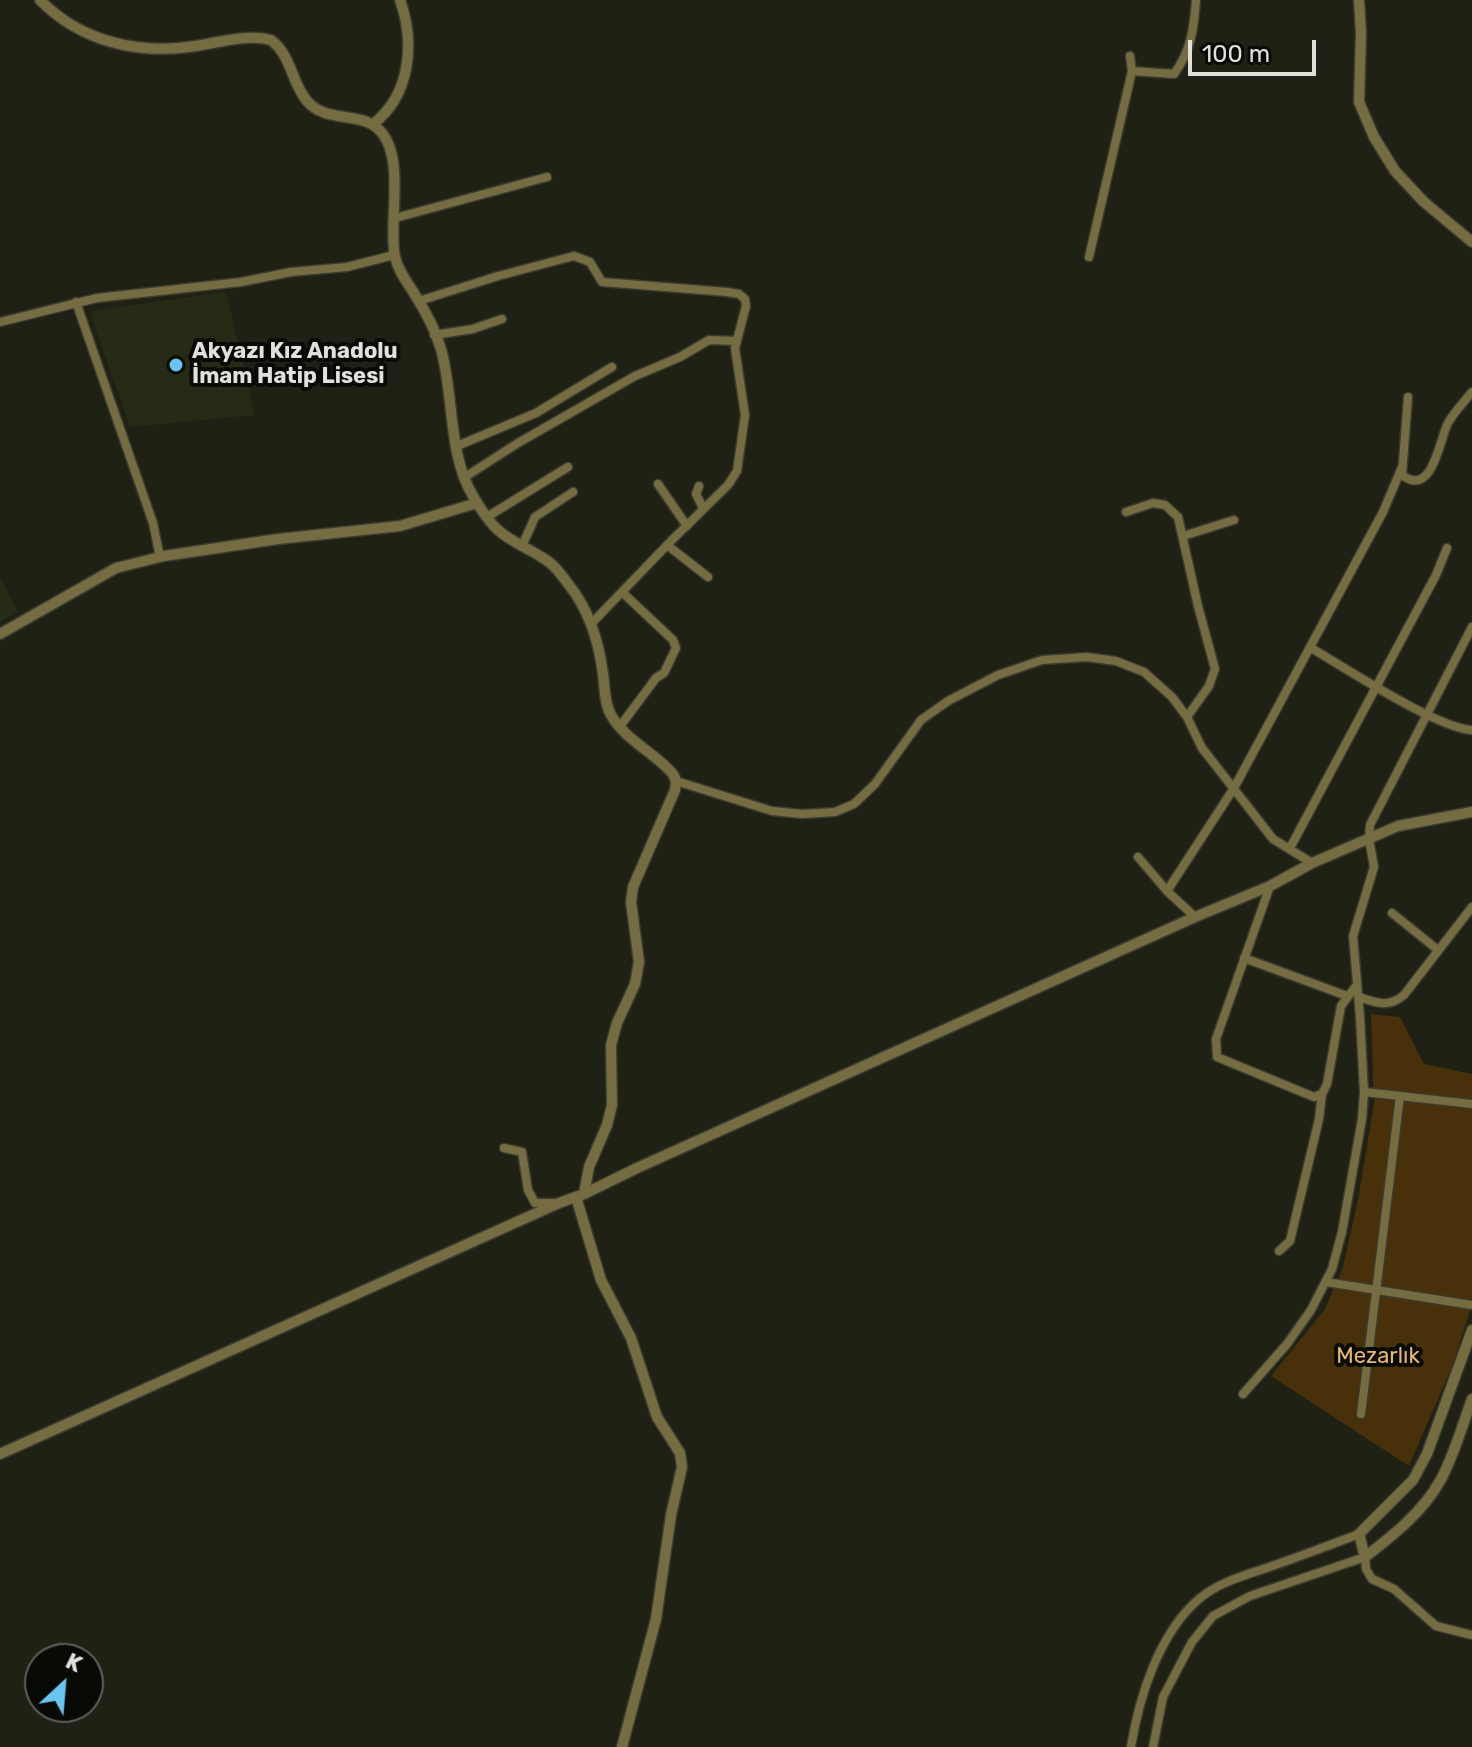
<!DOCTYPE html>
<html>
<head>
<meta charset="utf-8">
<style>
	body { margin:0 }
	#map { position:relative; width:1472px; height:1747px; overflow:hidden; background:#1e2113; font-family:Rubik,sans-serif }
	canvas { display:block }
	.north { position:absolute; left:24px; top:1643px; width:80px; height:80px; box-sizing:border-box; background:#080a05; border:2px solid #5e605a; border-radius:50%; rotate:26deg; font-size:22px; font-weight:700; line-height:32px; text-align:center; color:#e0e2d9 }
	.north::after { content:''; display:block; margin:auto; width:28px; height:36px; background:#68c4f0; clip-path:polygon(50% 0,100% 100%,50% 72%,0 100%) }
	.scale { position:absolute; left:1188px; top:40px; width:128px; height:36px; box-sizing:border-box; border:4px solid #e0e2d9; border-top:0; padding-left:10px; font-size:24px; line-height:28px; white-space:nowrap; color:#e0e2d9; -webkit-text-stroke:6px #080a05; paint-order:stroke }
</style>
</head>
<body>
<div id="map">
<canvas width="1472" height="1747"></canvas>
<div class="north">K</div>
<div class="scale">100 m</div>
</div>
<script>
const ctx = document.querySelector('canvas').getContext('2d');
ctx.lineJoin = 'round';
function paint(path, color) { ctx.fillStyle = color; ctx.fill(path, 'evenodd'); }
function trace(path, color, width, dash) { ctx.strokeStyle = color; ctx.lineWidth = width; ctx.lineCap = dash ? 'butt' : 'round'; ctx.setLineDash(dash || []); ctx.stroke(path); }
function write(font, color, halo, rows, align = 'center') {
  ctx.font = font + ' Rubik,sans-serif'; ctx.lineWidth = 8; ctx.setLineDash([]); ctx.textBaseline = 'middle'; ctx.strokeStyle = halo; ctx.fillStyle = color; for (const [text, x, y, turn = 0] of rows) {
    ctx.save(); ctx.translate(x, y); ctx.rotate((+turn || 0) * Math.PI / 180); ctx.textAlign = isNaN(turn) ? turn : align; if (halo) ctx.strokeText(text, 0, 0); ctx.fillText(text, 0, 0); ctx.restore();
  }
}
paint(new Path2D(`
	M 226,292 L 255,415 L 130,427 L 91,316 L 96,310 Z
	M 0,577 L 18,612 L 0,622 Z`), '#262b16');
paint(new Path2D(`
	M 1371,1014 L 1400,1017 L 1424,1064 L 1472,1074 L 1472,1305 L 1451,1369 L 1409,1466 L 1271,1376 L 1325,1309 L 1343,1267 L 1358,1199 L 1374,1104 Z`), '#48300b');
const minor = new Path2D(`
	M 1132,71 L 1174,74 C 1191,51 1194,28 1196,0
	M 395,218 L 547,177
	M 1089,257 L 1132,71 L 1130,56
	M 419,301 L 498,276 L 574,256 L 590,262 L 602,282 L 727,292 L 739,294 L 745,299 L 746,306 L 735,348 L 745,415 L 737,471 L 728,485 L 671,541 L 591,624
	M 76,302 L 153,523 L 160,557
	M 0,322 L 97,298 L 241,282 L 291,272 L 347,267 L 394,255
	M 434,335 L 473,329 L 502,319
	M 1408,397 L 1402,475 C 1433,498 1439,440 1448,423 C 1454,412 1464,402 1472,392
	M 457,446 L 536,413 L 612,367
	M 465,477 L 518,443 L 635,376 L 680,357 L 709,340 L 737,341
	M 658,484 L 687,526
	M 699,486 L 696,494 L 703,508
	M 1126,512 L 1153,503 L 1165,505 L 1178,517 L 1198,606 L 1215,669 L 1209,686 L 1187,717
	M 487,517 L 568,467
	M 1183,536 L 1234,520
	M 667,545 L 708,577
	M 522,546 L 535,517 L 573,492
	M 1311,648 C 1344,667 1438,729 1472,730
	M 621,725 L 656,678 L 664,673 L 676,648 L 673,640 L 622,592
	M 676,781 L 772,811 L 802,814 L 835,812 L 854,804 L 875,784 L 921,720 L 948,701 L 998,675 L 1042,660 L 1087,657 L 1116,661 L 1144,672 L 1172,697 L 1187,717 L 1202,748 L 1273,839 L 1312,863
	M 1290,848 L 1436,575 L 1447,548
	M 1138,857 L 1167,891 L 1195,917
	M 1270,886 L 1216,1039 L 1217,1057 L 1314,1097 L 1322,1094 L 1327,1084 L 1341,1006 L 1356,986
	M 1167,891 L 1234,788 L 1383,512 L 1402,467
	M 1392,913 L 1438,950
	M 1244,958 L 1347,996
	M 1359,997 C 1376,1003 1389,1008 1404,995 L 1472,907
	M 1364,1092 L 1472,1104
	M 504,1148 L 522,1152 L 528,1190 L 535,1203 L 558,1203
	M 1279,1251 L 1290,1241 L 1319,1119 L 1322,1094
	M 1326,1282 L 1472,1305
	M 1243,1394 L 1287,1344 L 1311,1310 L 1332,1269 L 1342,1232 L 1362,1119 L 1364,1092 L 1360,1017 L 1353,936 L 1374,867 L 1369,839 L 1370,825 L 1472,627
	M 1361,1414 L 1400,1096
	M 1131,1747 C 1139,1697 1159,1633 1199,1599 C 1220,1581 1247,1575 1272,1566 C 1301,1556 1330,1545 1359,1534
	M 1153,1747 L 1163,1697 L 1192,1642 L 1213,1616 L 1250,1596 L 1365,1557 L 1366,1569 L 1372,1579 L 1394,1589 L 1436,1626 L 1472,1635`);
const tertiary = new Path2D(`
	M 40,0 C 81,42 139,55 196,46 C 221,42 247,34 271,40 C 292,56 291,82 307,101 C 327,125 363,109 382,133 C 405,161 388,225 395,257 C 399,274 410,285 418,300 C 427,314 436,333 441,349 C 454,395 448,455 473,496 C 480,508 488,521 498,530 C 512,543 533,550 549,562 C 557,568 563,577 569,585 C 589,610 599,643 603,674 C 605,687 604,703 611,715 C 625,740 655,753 672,773 C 677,779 676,784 675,790 L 633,887 L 631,902 L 639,962 L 635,984 L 617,1023 L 611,1045 L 612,1105 L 607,1125 L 589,1167 L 584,1194
	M 1359,0 L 1361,33 L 1359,102 L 1374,137 L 1395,171 L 1424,202 L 1472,242
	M 373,124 C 411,95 415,42 400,0
	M 0,634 L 116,568 L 164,556 L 278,539 L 400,526 L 477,503
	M 576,1197 L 601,1280 L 631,1338 L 657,1417 L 680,1453 L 682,1467 L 671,1515 L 656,1619 L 622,1747
	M 1472,1330 L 1427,1454 L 1413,1480 L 1359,1534 L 1365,1557 C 1392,1536 1423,1512 1440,1481 C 1454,1456 1462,1426 1472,1399
	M 0,1454 L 559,1203 L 584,1194 L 637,1168 L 1195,917 L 1270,886 L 1312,863 L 1398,826 L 1472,812`);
trace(minor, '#393c2f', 11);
trace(tertiary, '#393c2f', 13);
trace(minor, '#766c41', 8);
trace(tertiary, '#766c41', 10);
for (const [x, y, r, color] of [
	[176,365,8,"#68c4f0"]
]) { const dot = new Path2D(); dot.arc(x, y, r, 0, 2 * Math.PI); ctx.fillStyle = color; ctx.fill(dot); trace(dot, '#080a05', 3); }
write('bold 22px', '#e0e2d9', '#080a05', [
	["Akyazı Kız Anadolu",192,352],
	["İmam Hatip Lisesi",192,377]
], 'left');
write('22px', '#ebb66f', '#080a05', [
	["Mezarlık",1378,1357]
]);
</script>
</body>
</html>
